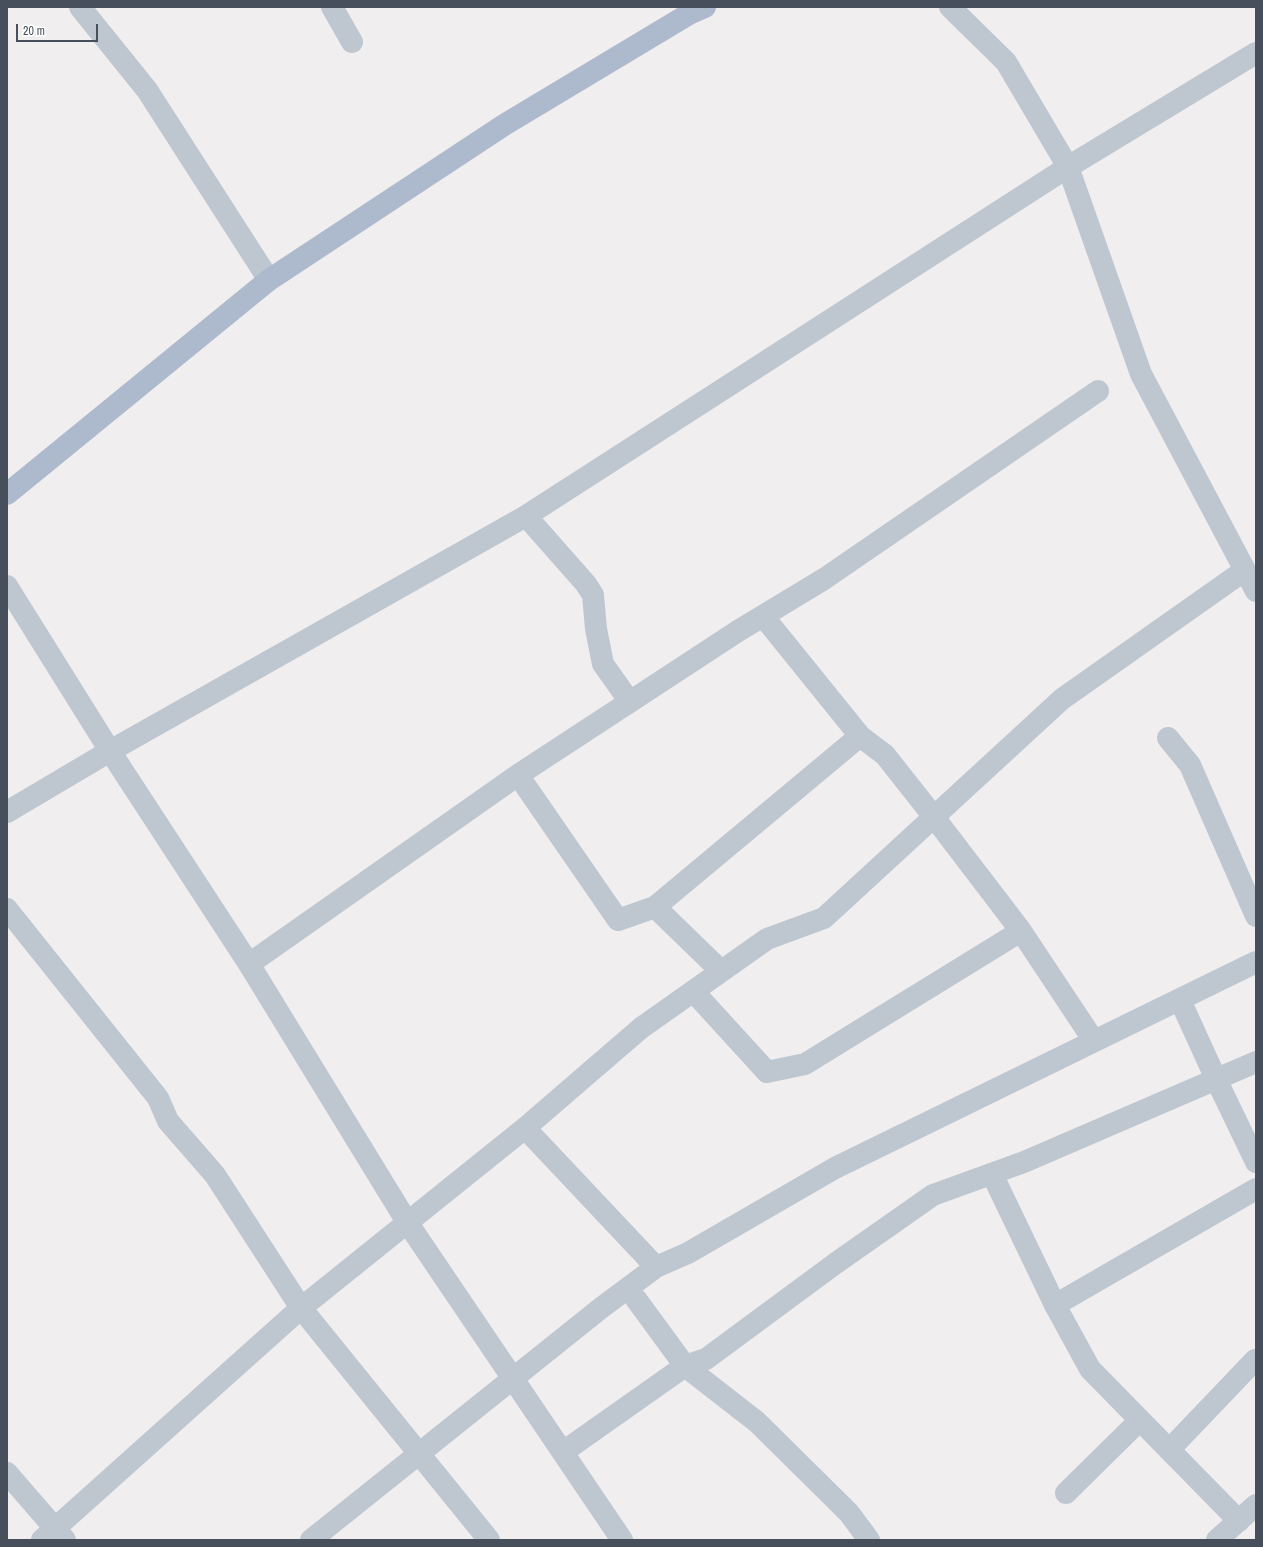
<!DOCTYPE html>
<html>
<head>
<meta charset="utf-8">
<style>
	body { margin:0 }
	#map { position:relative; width:1263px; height:1547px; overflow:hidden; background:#f0eeee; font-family:"Archivo Narrow",sans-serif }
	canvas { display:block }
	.frame { position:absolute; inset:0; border:8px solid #464f5b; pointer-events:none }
	.scale { position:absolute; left:16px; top:24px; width:82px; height:18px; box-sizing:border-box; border:2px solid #464f5b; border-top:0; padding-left:5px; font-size:12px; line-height:14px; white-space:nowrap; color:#464f5b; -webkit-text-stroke:3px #fff; paint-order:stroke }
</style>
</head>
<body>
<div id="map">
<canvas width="1263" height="1547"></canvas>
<div class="frame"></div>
<div class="scale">20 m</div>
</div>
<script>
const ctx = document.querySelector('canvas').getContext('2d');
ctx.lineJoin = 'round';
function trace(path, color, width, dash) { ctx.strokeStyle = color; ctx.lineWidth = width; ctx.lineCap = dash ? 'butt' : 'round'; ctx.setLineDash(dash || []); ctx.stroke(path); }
trace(new Path2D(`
	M 80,7 L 147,90 L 269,280
	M 332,7 L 352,42
	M 950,7 L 1006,62 L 1068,167 L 1141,374 L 1256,591
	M 526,516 L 586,584 L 593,595 L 596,629 L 603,664 L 630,702
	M 7,586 L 110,751 L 249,964 L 407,1222 L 622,1540
	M 763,616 L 860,736 L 885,755 L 934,817 L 1021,931 L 1094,1041
	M 1168,738 L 1190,765 L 1256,916
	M 518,775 L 618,920 L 655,907 L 721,971
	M 7,812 L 110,751 L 526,516 L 1068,167 L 1256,53
	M 655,907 L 860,736
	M 7,909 L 158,1098 L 168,1121 L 215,1175 L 301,1308 L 489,1540
	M 249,964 L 518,775 L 738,631 L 824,579 L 1098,391
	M 693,991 L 767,1072 L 805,1064 L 1021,931
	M 1180,1000 L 1216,1079 L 1256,1162
	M 525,1128 L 656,1267
	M 992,1174 L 1055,1305 L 1090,1369 L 1239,1521
	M 636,1299 L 685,1366 L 757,1422 L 849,1513 L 869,1540
	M 1055,1305 L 1256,1189
	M 1169,1450 L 1255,1360
	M 563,1452 L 685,1366 L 706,1359 L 836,1263 L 933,1195 L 1024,1162 L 1256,1062
	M 7,1473 L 65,1540
	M 1066,1493 L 1140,1420
	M 42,1540 L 301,1308 L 525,1128 L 641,1028 L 767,939 L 824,918 L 1062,699 L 1245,570
	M 311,1540 L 601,1308 L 656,1267 L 688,1253 L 835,1168 L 1256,962
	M 1217,1540 L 1256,1505`), '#bec7d0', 22);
trace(new Path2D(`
	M 7,494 L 269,280 L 504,125 L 689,14 L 705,7`), '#adbacd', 22);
</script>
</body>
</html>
